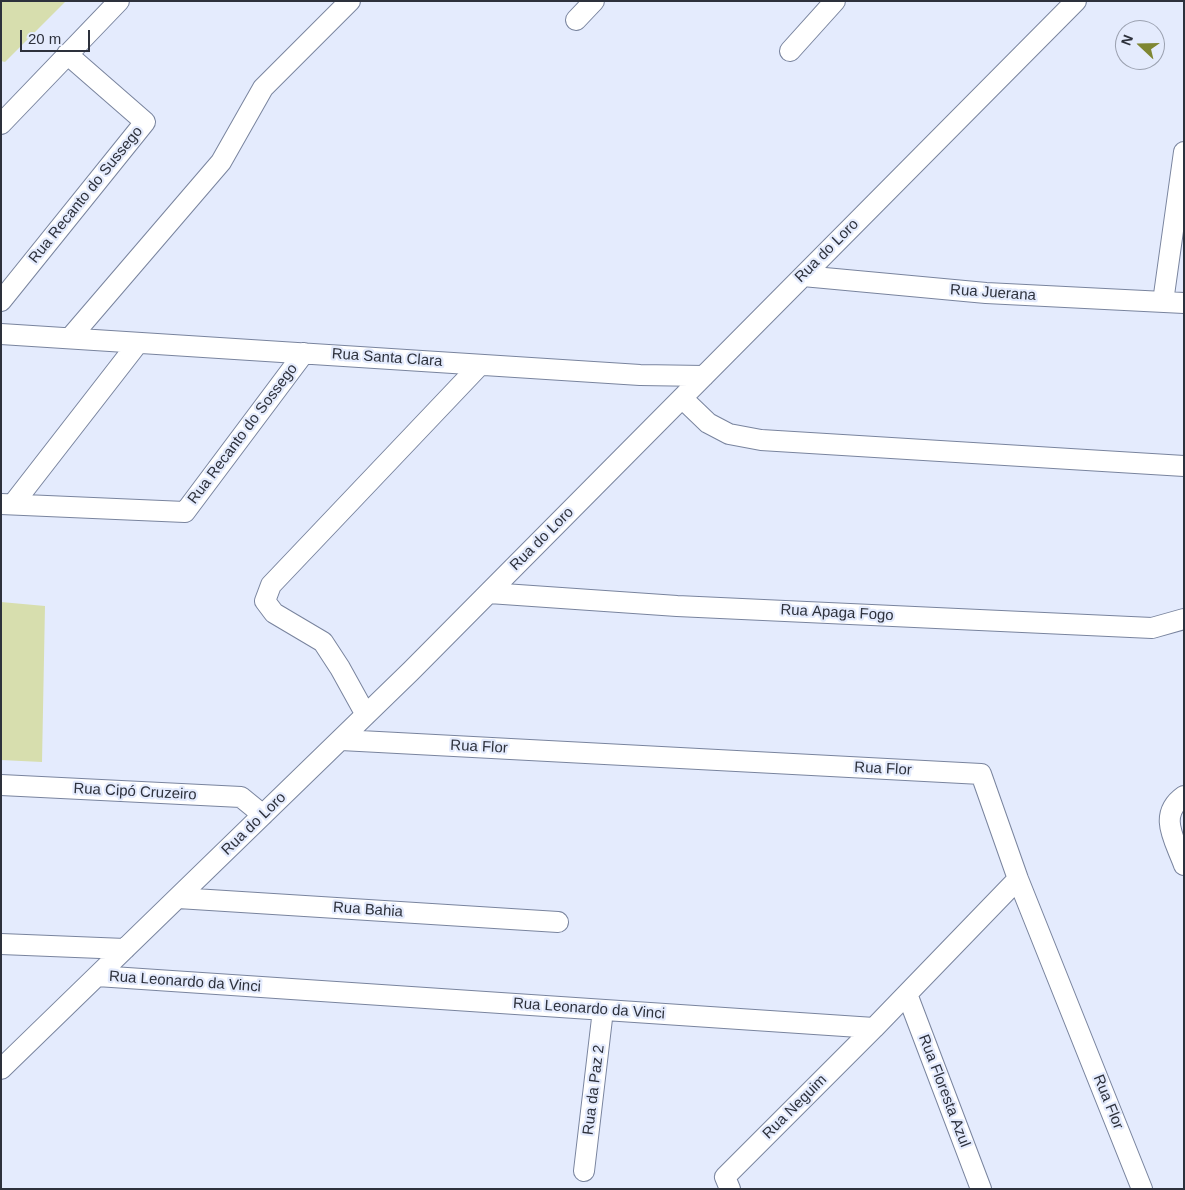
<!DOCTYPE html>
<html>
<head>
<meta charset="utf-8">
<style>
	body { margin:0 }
	#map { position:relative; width:1185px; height:1190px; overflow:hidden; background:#e4ebfd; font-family:Arial,sans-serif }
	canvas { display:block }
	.frame { position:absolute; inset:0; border:2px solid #2d313c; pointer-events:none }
	.north { position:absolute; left:1115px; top:20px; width:50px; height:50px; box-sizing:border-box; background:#e4ebfd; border:1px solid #9ba1b0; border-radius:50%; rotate:291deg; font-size:14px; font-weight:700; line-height:20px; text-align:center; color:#2d313c }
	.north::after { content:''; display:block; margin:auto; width:18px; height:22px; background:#7f8733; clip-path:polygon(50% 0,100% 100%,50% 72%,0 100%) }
	.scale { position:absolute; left:20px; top:30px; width:70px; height:22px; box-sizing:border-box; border:2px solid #2d313c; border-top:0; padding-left:6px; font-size:15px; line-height:18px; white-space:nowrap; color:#2d313c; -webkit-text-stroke:4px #e4ebfd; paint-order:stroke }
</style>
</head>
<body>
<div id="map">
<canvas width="1185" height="1190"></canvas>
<div class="frame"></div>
<div class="north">N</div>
<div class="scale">20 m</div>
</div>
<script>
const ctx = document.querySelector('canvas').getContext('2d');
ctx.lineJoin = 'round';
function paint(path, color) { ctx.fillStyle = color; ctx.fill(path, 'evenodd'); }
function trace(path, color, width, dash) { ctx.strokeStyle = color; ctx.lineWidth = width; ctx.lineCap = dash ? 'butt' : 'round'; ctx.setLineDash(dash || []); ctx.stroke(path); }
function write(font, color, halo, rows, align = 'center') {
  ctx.font = font + ' Arial,sans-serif'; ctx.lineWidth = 4.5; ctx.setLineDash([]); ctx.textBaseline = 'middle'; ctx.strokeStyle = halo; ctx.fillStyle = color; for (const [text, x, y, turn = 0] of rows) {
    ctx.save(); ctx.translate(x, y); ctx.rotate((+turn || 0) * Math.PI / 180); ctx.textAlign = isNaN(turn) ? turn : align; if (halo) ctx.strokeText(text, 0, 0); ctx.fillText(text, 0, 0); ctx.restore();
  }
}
paint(new Path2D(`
	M 1,1 L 66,1 L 5,62 L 1,61 Z
	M 1,602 L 45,606 L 42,762 L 1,760 Z`), '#d7deae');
const street = new Path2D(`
	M 576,20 L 594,1
	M 790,51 L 835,1
	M 1,124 L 119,1
	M 803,276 L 986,293 L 1184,303
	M 1,301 L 145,122 L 67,54
	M 1163,302 L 1184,152
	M 1,334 L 640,375 L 704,376
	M 70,338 L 221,162 L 263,88 L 350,1
	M 682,398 L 708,423 L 729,434 L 761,440 L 1184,466
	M 1,504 L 185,512 L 304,353
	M 13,504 L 138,343
	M 489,593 L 677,606 L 1152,628 L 1184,619
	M 366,715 L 340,668 L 323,642 L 274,613 L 265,601 L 271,585 L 480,365
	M 341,740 L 981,774 L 1018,879 L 1142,1189
	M 1,785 L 241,797 L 263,815
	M 1184,796 C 1157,815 1175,840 1184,865
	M 178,898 L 558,922
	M 1,944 L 125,949
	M 97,976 L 874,1028 L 1018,879
	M 907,994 L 981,1189
	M 1,1069 L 411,671 L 1076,1
	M 584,1171 L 603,1010
	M 730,1189 L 725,1177 L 874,1028`);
trace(street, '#79849e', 22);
trace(street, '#fff', 20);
write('15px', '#2d313c', '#e4ebfd', [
	["Rua Recanto do Sussego",86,195,-51],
	["Rua do Loro",827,251,-45],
	["Rua Juerana",993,293,4],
	["Rua Santa Clara",387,358,4],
	["Rua Recanto do Sossego",243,434,-53],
	["Rua do Loro",542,539,-45],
	["Rua Apaga Fogo",837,613,3],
	["Rua Flor",479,747,3],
	["Rua Flor",883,769,3],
	["Rua Cipó Cruzeiro",135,792,3],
	["Rua do Loro",254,824,-44],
	["Rua Bahia",368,910,4],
	["Rua Leonardo da Vinci",185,982,4],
	["Rua Leonardo da Vinci",589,1009,4],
	["Rua da Paz 2",594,1090,-83],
	["Rua Floresta Azul",944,1091,69],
	["Rua Flor",1108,1102,68],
	["Rua Neguim",795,1107,-45]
]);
</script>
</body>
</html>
